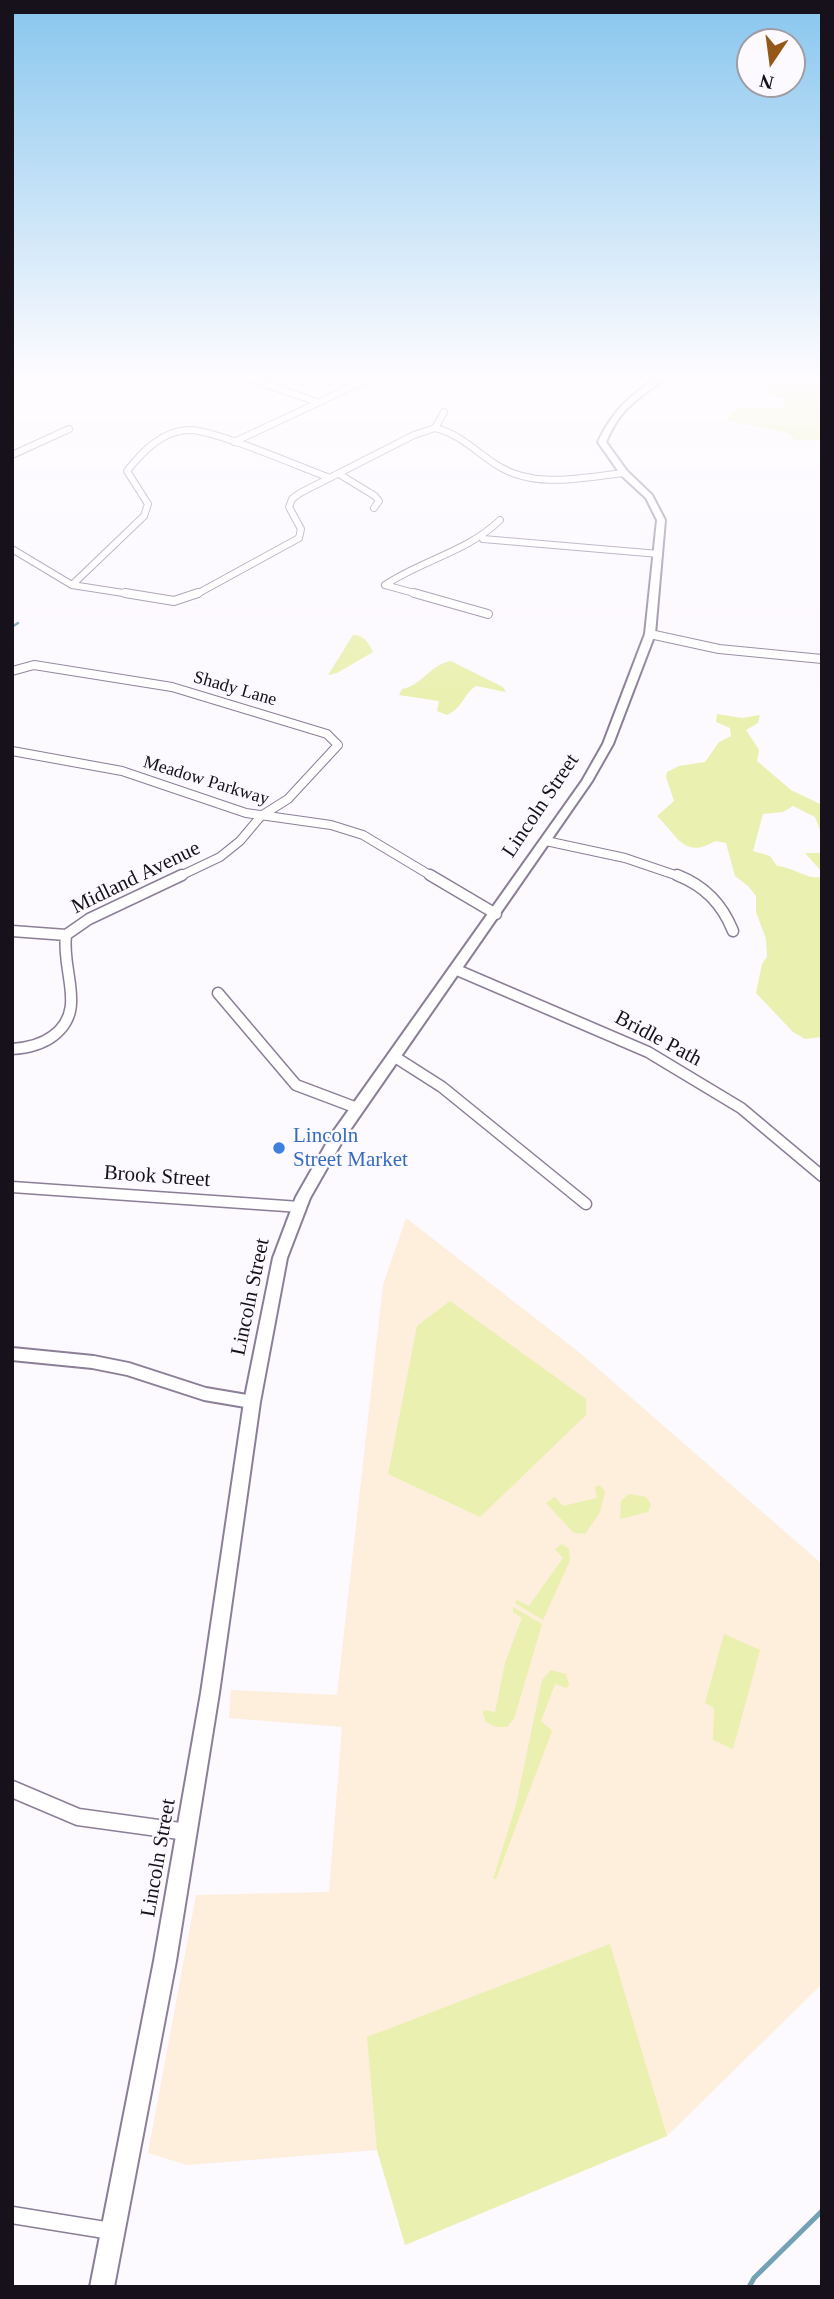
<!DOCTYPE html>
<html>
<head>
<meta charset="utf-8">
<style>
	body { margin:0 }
	#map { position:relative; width:834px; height:2299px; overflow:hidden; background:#fcf9ff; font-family:Georgia,serif }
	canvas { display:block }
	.frame { position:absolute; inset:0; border:14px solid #16111a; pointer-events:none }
	.north { position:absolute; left:736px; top:28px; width:70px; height:70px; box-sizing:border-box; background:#fcf9ff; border:2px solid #a09ca3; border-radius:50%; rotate:193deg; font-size:19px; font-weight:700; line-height:28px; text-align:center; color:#16111a }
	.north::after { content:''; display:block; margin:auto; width:24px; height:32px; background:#945918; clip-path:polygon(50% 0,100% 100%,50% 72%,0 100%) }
</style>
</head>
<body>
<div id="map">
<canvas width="834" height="2299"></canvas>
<div class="frame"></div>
<div class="north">N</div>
</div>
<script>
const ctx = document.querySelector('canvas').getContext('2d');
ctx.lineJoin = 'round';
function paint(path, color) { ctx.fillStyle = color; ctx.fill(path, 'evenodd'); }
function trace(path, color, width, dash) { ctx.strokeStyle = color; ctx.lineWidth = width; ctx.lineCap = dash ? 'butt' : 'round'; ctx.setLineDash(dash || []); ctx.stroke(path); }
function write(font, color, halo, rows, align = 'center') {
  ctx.font = font + ' Georgia,serif'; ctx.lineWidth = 5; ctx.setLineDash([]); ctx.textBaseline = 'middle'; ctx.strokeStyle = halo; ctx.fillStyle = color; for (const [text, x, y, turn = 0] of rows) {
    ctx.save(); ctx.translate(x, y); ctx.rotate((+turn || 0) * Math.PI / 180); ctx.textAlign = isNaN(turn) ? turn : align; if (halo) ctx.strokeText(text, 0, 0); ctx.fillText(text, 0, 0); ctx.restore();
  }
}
paint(new Path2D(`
	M 406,1218 L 580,1353 L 822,1564 L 822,1984 L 667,2136 L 405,2245 L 377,2150 L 187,2165 L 148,2153 L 196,1895 L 329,1892 L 342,1727 L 229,1718 L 231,1690 L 337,1695 L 383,1285 Z`), '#feeedc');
paint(new Path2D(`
	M 796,375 L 822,375 L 822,440 L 794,440 L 788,433 L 725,420 L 738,408 L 782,408 L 787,399 L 772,395 L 765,388 Z
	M 353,635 C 364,635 369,643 373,652 L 337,673 L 328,675 Z
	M 451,661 L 503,687 L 506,692 L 476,686 C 464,693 462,709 447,715 L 437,711 L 439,701 L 399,695 L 402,689 C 422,686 430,664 451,661 Z
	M 717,714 L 742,718 L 760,715 L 758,723 L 746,730 L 759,750 L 757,761 L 791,790 L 822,805 L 822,835 L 815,817 L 793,806 L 783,812 L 763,814 L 753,851 L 770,856 L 777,866 C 793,867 807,880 821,877 L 822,872 L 805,853 L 822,853 L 822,1037 L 805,1039 L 793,1032 L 756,993 L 762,964 L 767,957 L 766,939 L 756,912 L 756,896 L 748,886 L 735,876 L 726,843 L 715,841 C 684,860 677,835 657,816 L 674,801 L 666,777 L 667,772 L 679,766 L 705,762 L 719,742 L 731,736 L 730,728 L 716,722 Z
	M 450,1301 L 586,1399 L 586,1415 L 480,1517 L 388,1474 L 417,1326 Z
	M 600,1485 L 605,1492 L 600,1512 L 585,1534 L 574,1533 L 546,1503 L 555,1497 L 563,1506 L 597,1498 L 595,1487 Z
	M 629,1494 L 646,1497 L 651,1505 L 648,1512 L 620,1519 L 621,1501 Z
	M 562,1544 L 569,1549 L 570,1560 L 543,1620 L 515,1603 L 517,1600 L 529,1606 L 563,1558 L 555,1549 Z
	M 513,1607 L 542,1624 L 514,1719 L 507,1727 L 496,1727 L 486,1722 L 483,1713 L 484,1710 L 495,1712 L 505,1663 L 522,1618 L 513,1612 Z
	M 724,1634 L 760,1650 L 733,1749 L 713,1740 L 714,1708 L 705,1703 Z
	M 551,1670 L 566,1674 L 569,1685 L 566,1688 L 555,1684 L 541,1721 L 552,1731 L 496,1879 L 493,1879 L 516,1805 L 542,1680 Z
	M 610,1944 L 667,2136 L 405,2245 L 377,2150 L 367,2037 Z`), '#eaf0b0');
trace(new Path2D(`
	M 12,627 L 18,623`), '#72a2b4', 2.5);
trace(new Path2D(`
	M 749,2287 L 754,2278 L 822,2211`), '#72a2b4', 5);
const streetFar4 = new Path2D(`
	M 239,375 L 317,402
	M 150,377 L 156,375
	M 444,412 L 435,428 C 461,434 478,454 500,467 C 537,489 584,477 624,473
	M 234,442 L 373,377 L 387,375
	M 12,455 L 69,429
	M 339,474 L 375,496 L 379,501 L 374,508
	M 483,539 L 659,554
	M 12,549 L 72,585 L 136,595
	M 72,585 L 144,516 L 148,504 L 127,471 C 142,452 162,431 188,430 C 211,428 302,468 330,478
	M 385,585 C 422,560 467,552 500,520
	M 385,585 L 421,595
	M 195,595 L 299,538 L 301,529 L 289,507 L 292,499 L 300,493 L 414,435 L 435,428`);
const streetFar3 = new Path2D(`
	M 125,593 L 174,601 L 198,593
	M 414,593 L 488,614
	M 650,634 L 719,649 L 822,659
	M 12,671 L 34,665 L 172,687 L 327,734 L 338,745 L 288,799 L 261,816 L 240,841 L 220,857 L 178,877
	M 12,751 L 122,771 L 246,813 L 331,825 L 363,835 L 433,877
	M 546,841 L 625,858 L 681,877`);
const streetFar2 = new Path2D(`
	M 430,875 L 496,914
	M 677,875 C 705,886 722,904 733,931
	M 12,931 L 66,935 L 89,919 L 182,875
	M 457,970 L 648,1052 L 741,1108 L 822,1176
	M 218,993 L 296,1085 L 357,1108
	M 12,1049 C 27,1048 41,1045 53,1036 C 88,1010 61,972 66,935
	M 395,1057 L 442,1087 L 586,1204
	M 12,1187 L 300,1207`);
const streetFar1 = new Path2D(`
	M 12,1354 L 93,1362 L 128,1369 L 205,1394 L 252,1402`);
const street = new Path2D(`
	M 12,1789 L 78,1817 L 187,1832
	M 12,2215 L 111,2231`);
const secondary = new Path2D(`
	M 662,375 L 669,375 C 639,400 623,403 606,442 L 627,471 L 652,495 L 665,520 L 655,634 L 613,744 L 592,781 L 343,1140 L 310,1198 L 287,1258 L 260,1402 L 219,1693 L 176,1961 L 114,2287 L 90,2287 L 154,1961 L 201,1693 L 244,1402 L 273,1258 L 296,1197 L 333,1132 L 582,781 L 603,744 L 645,634 L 657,520 L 646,498 L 621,475 L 598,442 C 613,410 632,393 662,375 Z`);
trace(streetFar4, '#8b7e97', 8);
trace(streetFar3, '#8b7e97', 10);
trace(streetFar2, '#8b7e97', 13);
trace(streetFar1, '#8b7e97', 16);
trace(street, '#8b7e97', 19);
trace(secondary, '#8b7e97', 4);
trace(streetFar4, '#fff', 6);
trace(streetFar3, '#fff', 8);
trace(streetFar2, '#fff', 10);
trace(streetFar1, '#fff', 12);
trace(street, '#fff', 16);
paint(secondary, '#fff');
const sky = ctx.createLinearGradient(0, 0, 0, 697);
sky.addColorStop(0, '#88c6ee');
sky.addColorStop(0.54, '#fefcff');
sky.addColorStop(1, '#fefcff00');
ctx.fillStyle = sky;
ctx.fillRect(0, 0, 834, 697);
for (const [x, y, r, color] of [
	[279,1148,7,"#3f7fe0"]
]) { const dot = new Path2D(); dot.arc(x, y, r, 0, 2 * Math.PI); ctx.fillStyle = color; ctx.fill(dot); trace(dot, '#fcf9ff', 2.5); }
write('18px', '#16111a', '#fcf9ff', [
	["Shady Lane",235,689,16],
	["Meadow Parkway",206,781,17]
]);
write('21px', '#16111a', '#fcf9ff', [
	["Lincoln Street",541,806,-56],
	["Midland Avenue",136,878,-26],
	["Bridle Path",658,1039,28],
	["Brook Street",157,1177,4],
	["Lincoln Street",251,1297,-78],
	["Lincoln Street",159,1858,-80]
]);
write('21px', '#366cbe', '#fcf9ff', [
	["Lincoln",293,1136],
	["Street Market",293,1160]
], 'left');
</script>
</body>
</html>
